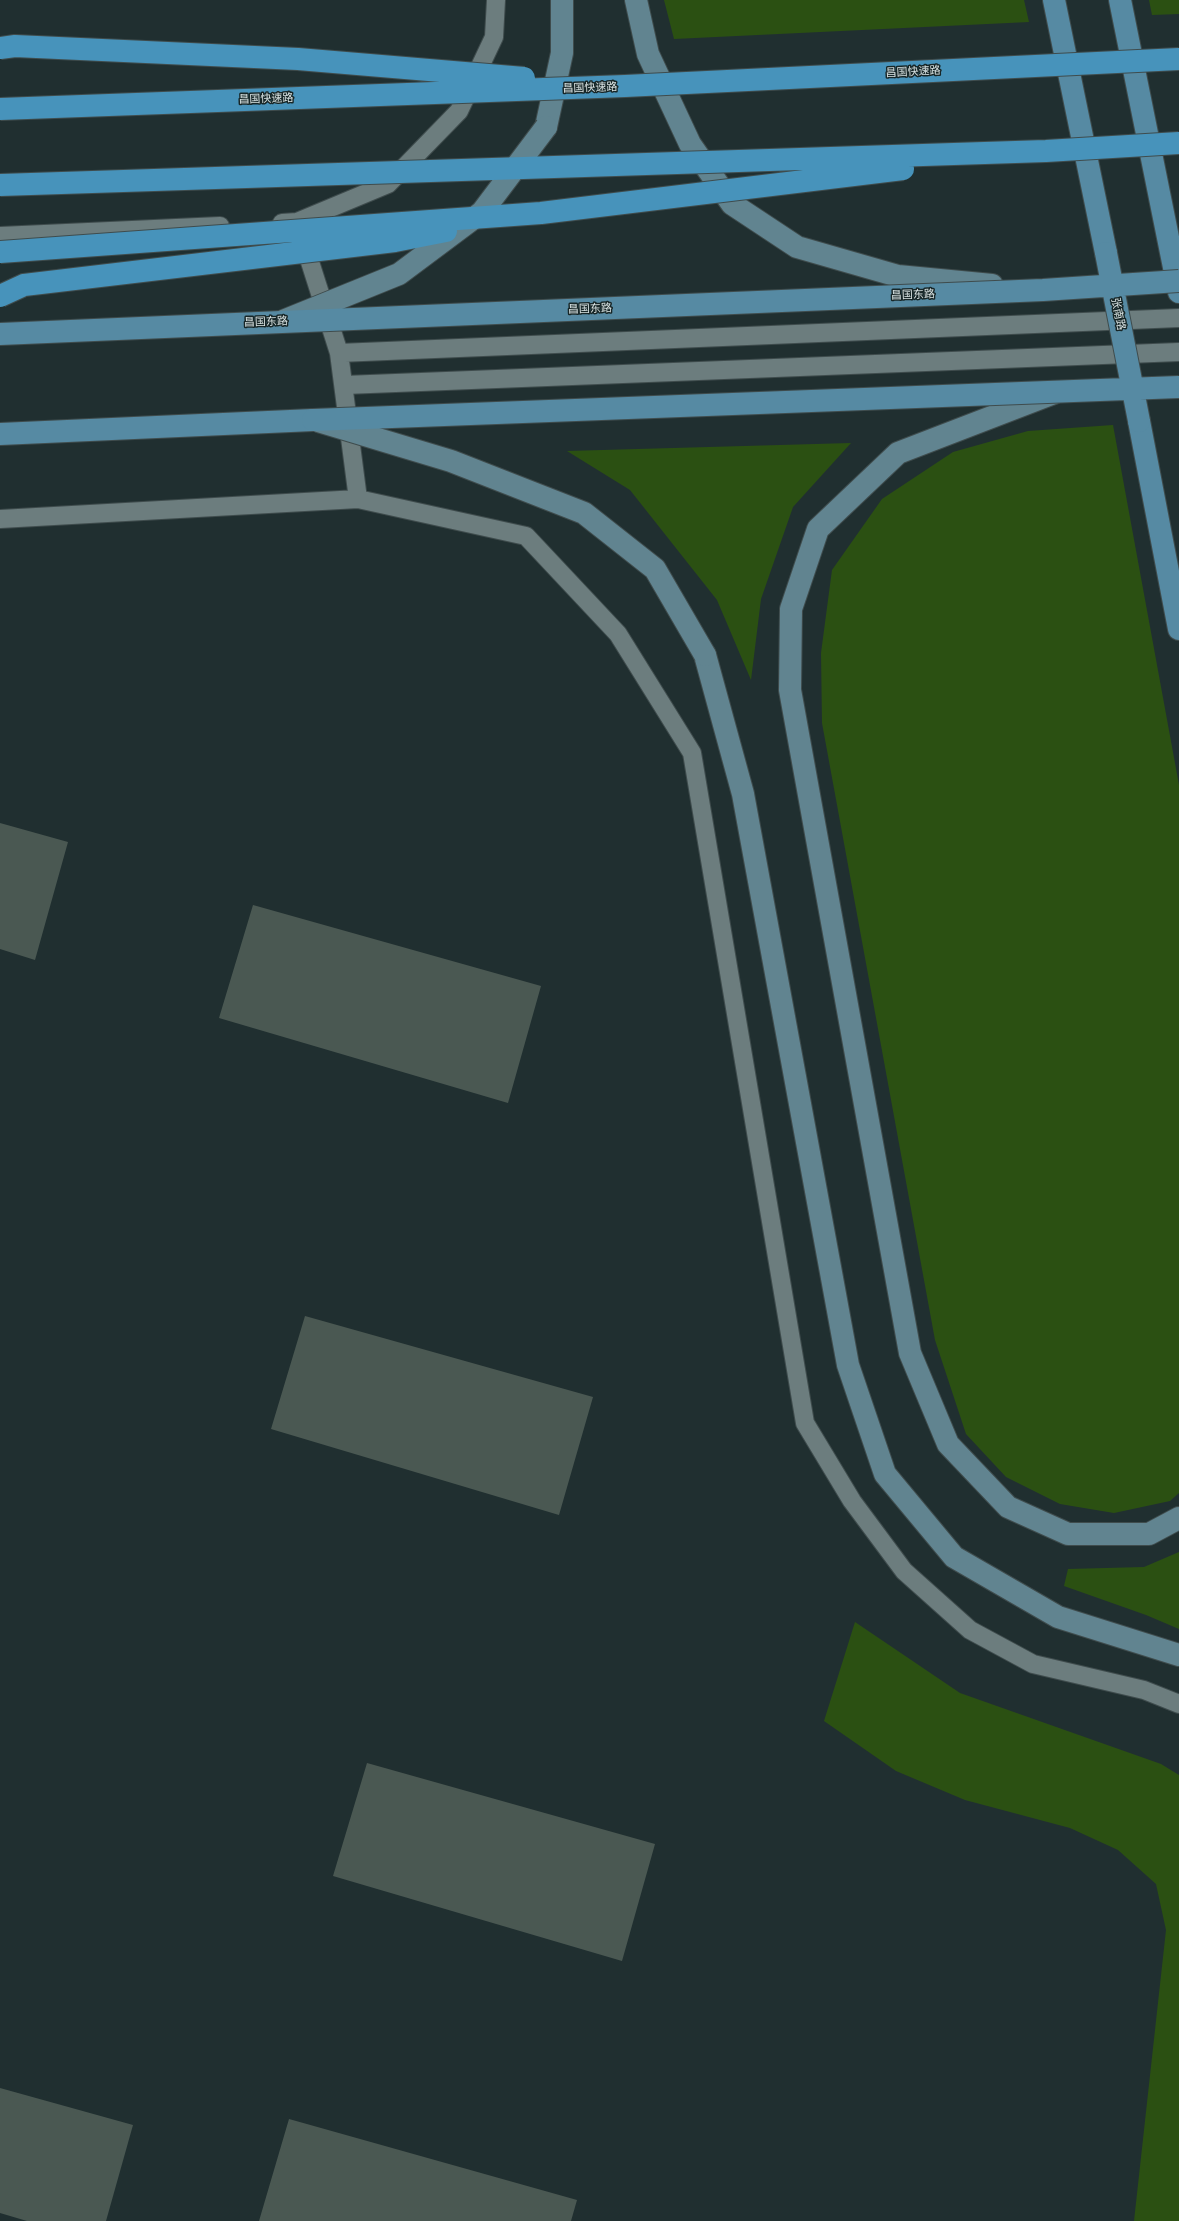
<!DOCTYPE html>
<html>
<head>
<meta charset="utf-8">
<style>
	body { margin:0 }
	canvas { display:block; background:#202f30 }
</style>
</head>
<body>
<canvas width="1179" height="2221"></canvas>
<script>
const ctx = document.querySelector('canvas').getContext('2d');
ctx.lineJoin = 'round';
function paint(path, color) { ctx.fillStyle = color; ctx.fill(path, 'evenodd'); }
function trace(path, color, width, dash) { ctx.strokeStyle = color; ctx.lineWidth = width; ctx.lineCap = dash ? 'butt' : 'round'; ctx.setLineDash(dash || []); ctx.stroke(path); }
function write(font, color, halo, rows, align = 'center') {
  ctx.font = font + ' "Open Sans","Noto Sans SC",sans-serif'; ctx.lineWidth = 3; ctx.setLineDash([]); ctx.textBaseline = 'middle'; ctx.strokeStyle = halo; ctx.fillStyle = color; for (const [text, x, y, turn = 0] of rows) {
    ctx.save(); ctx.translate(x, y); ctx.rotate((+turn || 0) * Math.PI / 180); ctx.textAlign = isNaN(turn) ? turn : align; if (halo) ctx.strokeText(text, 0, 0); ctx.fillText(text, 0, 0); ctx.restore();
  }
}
paint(new Path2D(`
	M 664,0 L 1024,0 L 1029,22 L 674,39 Z
	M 1149,0 L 1179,0 L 1179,14 L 1152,15 Z
	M 1113,425 L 1179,785 L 1179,1493 L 1170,1501 L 1114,1513 L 1060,1504 L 1006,1477 L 966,1434 L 935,1340 L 822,723 L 821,653 L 832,570 L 882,499 L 953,452 L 1028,431 Z
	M 851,443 L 793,507 L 761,599 L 751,680 L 717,600 L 630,490 L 567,451 Z
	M 1179,1552 L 1179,1629 L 1146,1615 L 1064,1586 L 1068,1569 L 1144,1567 Z
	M 855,1622 L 960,1693 L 1161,1764 L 1179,1775 L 1179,2221 L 1134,2221 L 1166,1930 L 1156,1884 L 1118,1850 L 1070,1828 L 965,1800 L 896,1771 L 824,1721 Z`), '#2b5012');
paint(new Path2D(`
	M 0,823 L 68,842 L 35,960 L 0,949 Z
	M 253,905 L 541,986 L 508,1103 L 219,1018 Z
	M 305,1316 L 593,1397 L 559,1515 L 271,1429 Z
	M 367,1763 L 655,1844 L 622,1961 L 333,1876 Z
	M 0,2088 L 133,2125 L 106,2221 L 27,2221 L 0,2213 Z
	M 289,2119 L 577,2200 L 571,2221 L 259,2221 Z`), '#4a5852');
const lane = new Path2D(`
	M 282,223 L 297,222 L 388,184 L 459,111 L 494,37 L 496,0
	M 0,236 L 220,226
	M 303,240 L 339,353 L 358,499
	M 339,353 L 1179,318
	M 345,385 L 1179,352
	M 0,519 L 358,499 L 526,536 L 618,634 L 692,753 L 805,1423 L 852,1501 L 904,1571 L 970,1630 L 1033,1664 L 1144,1690 L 1179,1704`);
const secondary = new Path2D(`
	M 636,0 L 648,54 L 690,144 L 732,204 L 797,247 L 898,276 L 992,285
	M 546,127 L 562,53 L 562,0
	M 1054,393 L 898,453 L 818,529 L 791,609 L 790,690 L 910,1353 L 948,1444 L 1008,1507 L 1068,1534 L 1149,1534 L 1179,1518
	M 705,655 L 743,794 L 848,1365 L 885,1474 L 954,1557 L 1058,1617 L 1179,1655`);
const primary = new Path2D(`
	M 1054,0 L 1106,253
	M 1120,0 L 1179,292
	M 0,334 L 282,322
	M 1139,421 L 1179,629
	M 0,434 L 313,420`);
trace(lane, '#3f4c4d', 20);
trace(secondary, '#3f4c4d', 24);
trace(primary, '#3f4c4d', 24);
trace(lane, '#6c7d7e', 18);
trace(secondary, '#618490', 22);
trace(primary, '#568aa3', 22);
const secondaryBridge = new Path2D(`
	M 283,321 L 399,274 L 482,212 L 546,127
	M 318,421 L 451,461 L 584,513 L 655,569 L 705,655`);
const primaryBridge = new Path2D(`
	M 1106,253 L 1139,421
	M 282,322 L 1043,290 L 1179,281
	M 313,420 L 1179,387`);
const highwayBridge = new Path2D(`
	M 0,48 L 15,46 L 298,59 L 524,78
	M 0,109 L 625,86 L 1179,59
	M 0,185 L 1046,151 L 1179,143
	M 0,252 L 541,213 L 903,169
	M 0,296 L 24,285 L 395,241 L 446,231`);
trace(secondaryBridge, '#3f4c4d', 24, []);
trace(primaryBridge, '#3f4c4d', 24, []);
trace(highwayBridge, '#3f4c4d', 24, []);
trace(secondaryBridge, '#618490', 22);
trace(primaryBridge, '#568aa3', 22);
trace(highwayBridge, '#4793bb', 22);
write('11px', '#d9e3e3', '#172627', [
	["昌国快速路",913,72,-3],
	["昌国快速路",590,88,-2],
	["昌国快速路",266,99,-2],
	["昌国东路",913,295,-2],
	["昌国东路",590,309,-2],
	["张南路",1118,314,79],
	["昌国东路",266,322,-2]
]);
</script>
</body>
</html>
